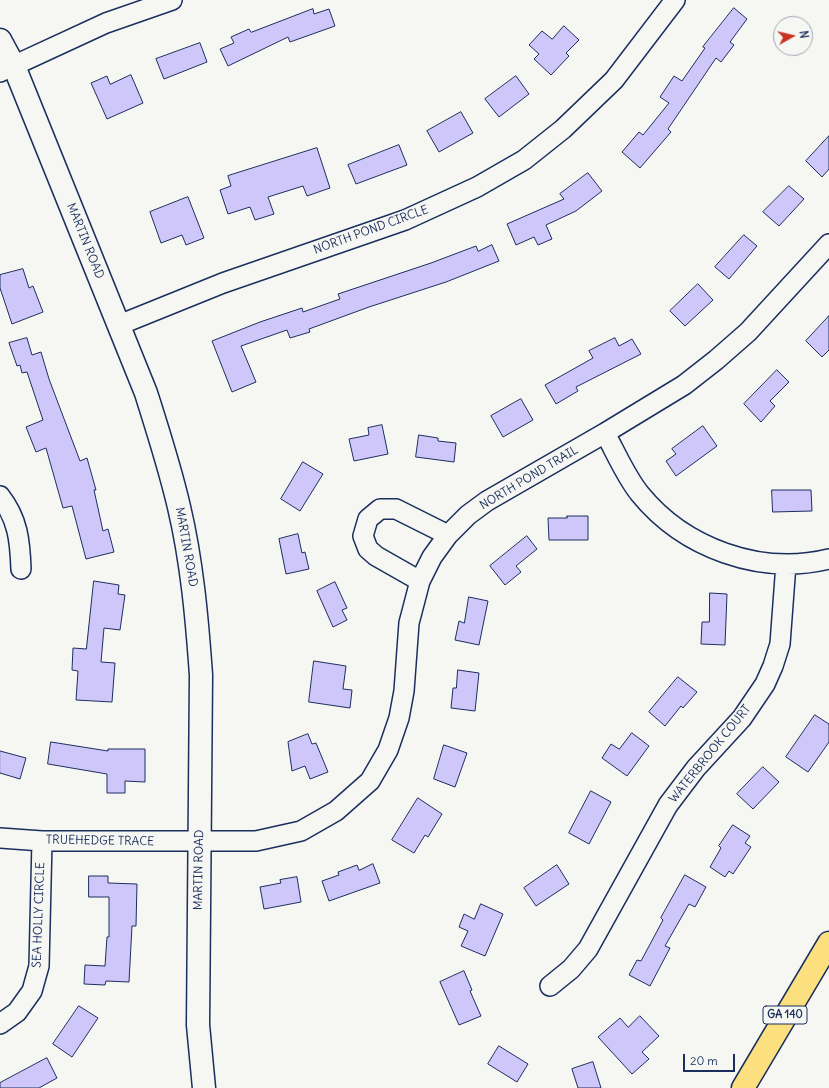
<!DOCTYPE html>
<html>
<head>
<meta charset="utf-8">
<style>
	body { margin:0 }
	#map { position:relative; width:829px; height:1088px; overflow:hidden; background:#f6f6f2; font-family:Delius,sans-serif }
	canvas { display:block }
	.north { position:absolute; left:773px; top:16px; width:40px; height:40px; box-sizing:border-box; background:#f6f6f2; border:1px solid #9ea6b7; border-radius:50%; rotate:82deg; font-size:11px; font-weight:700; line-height:16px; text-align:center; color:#1b2f5e }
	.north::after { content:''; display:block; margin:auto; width:14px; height:18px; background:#c8321e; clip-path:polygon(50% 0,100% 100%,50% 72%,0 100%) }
	.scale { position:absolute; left:683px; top:1054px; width:52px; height:18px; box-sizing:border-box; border:2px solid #1b2f5e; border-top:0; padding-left:5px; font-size:12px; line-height:14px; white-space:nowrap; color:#1b2f5e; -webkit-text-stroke:3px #f6f6f2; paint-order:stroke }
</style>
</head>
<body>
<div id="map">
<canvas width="829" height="1088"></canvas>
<div class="north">N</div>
<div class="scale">20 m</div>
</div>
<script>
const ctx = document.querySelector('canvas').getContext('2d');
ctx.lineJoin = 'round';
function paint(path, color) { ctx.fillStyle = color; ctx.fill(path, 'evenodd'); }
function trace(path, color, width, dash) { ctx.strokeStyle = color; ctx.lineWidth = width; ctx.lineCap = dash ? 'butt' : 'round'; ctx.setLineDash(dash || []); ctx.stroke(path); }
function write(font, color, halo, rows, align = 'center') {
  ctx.font = font + ' Delius,sans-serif'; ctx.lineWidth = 3.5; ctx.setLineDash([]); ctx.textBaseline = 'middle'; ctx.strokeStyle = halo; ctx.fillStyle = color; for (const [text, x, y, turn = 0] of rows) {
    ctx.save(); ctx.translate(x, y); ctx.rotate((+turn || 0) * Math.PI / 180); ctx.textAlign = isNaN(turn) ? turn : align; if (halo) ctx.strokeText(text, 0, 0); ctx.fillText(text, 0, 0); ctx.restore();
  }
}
const building = new Path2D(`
	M 734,8 L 747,19 L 730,42 L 734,45 L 721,62 L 716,58 L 668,129 L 671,132 L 640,168 L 622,152 L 639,132 L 643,135 L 669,103 L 660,97 L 674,76 L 682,81 L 705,48 L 703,47 Z
	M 313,9 L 314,14 L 329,9 L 335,26 L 290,42 L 288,37 L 228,66 L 220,49 L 234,43 L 231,37 L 249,29 L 251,32 Z
	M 564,26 L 579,40 L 566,53 L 569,56 L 551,75 L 534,59 L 539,54 L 529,45 L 542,31 L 552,39 Z
	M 200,43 L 207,62 L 164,79 L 156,59 Z
	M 131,75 L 143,103 L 107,119 L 91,83 L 107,76 L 110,84 Z
	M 516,76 L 529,94 L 499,117 L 485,99 Z
	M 461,112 L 473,133 L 439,152 L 427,131 Z
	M 829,136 L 829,169 L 822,177 L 806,161 Z
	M 399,145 L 407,165 L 356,184 L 348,165 Z
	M 317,148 L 330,188 L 307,196 L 303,186 L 268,197 L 274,214 L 255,220 L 250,207 L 228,214 L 220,190 L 231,186 L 228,176 Z
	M 588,173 L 602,191 L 576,211 L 546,225 L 552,239 L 538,245 L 534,237 L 516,245 L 507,224 L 564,199 L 560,194 Z
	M 789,186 L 804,199 L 779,226 L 763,212 Z
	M 188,197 L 204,238 L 186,245 L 182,235 L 161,243 L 150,212 Z
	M 744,235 L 757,246 L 729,279 L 715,267 Z
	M 492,245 L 499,261 L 446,282 L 369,307 L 309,329 L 310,332 L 290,338 L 287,330 L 241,346 L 256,382 L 232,392 L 212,341 L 260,322 L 302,308 L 303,312 L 340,299 L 338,294 L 431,263 L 476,246 L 478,251 Z
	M 23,269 L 29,288 L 33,286 L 43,312 L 12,324 L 0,288 L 0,275 Z
	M 698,284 L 713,300 L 685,326 L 670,311 Z
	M 829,316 L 829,350 L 822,357 L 806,341 Z
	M 27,338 L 32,355 L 41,352 L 49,379 L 80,461 L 87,458 L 96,490 L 94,490 L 103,531 L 108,529 L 114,552 L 86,559 L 72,506 L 63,508 L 46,448 L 36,452 L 26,427 L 43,420 L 27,372 L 22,373 L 20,365 L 17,366 L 9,343 Z
	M 615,338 L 619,346 L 632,339 L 641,354 L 576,387 L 578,391 L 556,404 L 545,385 L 593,358 L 589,351 Z
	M 777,370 L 789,382 L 770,401 L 775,406 L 761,422 L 744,404 Z
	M 521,399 L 533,420 L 503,437 L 491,416 Z
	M 382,425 L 388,454 L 354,461 L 349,439 L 369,435 L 368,428 Z
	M 703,426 L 717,446 L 676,476 L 666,461 L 676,454 L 672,449 Z
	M 419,435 L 438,438 L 438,441 L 456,443 L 454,462 L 416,457 Z
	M 303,462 L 323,474 L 300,511 L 281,499 Z
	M 772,490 L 811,490 L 812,511 L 773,512 Z
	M 567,516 L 588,516 L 588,540 L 549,540 L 548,518 L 567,518 Z
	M 298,534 L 302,553 L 305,552 L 309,569 L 286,574 L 279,539 Z
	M 527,536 L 537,549 L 516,566 L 521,572 L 505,585 L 490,566 Z
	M 94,581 L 119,585 L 118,594 L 125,595 L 120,630 L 104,628 L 101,662 L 115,663 L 112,702 L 76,700 L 78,671 L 72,670 L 73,648 L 86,649 Z
	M 335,582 L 347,608 L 342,610 L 347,620 L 333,627 L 317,591 Z
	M 710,593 L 727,594 L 725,645 L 701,644 L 702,622 L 709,622 Z
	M 469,597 L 488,601 L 479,645 L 455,640 L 459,621 L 464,623 Z
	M 314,661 L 346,666 L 343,689 L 352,690 L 350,708 L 309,702 Z
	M 458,670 L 479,673 L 475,711 L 451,708 L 453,688 L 456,688 Z
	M 678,677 L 697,692 L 683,708 L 681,706 L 665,726 L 649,712 Z
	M 815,715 L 829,724 L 829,742 L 808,772 L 786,757 Z
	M 632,733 L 649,746 L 627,776 L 602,758 L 611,744 L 619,749 Z
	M 308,734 L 312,744 L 316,743 L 328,772 L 310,779 L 305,766 L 292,771 L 288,742 Z
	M 51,742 L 108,751 L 108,749 L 145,749 L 145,782 L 125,781 L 125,793 L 107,793 L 107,774 L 48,764 Z
	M 444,745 L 467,753 L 455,787 L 434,779 Z
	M 0,751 L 26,758 L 20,779 L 0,773 Z
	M 763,767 L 779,782 L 753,809 L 737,794 Z
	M 591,791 L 611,802 L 589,844 L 569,833 Z
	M 418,798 L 442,814 L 428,837 L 425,835 L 414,853 L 392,840 Z
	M 733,825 L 750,836 L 745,843 L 751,847 L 733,874 L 729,871 L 725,877 L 710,867 L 721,848 L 719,846 Z
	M 373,864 L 380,883 L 329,901 L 322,881 L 339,875 L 338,872 L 357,865 L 359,870 Z
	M 557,865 L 569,884 L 536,906 L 524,888 Z
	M 685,875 L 706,887 L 695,907 L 689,904 L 665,946 L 670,948 L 650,986 L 629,975 L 637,960 L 641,961 L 663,920 L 661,918 Z
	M 89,876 L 108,876 L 108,883 L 137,884 L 136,926 L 132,926 L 129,982 L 106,981 L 105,985 L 84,984 L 85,965 L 105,966 L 107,937 L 109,937 L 109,897 L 89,897 Z
	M 297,877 L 301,902 L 264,909 L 260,887 L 281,883 L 280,880 Z
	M 481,904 L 503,914 L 485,956 L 461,946 L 468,931 L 459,927 L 464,914 L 474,919 Z
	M 464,971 L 472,990 L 470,991 L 481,1016 L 459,1025 L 440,982 Z
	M 79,1006 L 98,1018 L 72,1057 L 53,1044 Z
	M 640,1016 L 659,1036 L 642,1052 L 649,1059 L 632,1074 L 598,1037 L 620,1018 L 628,1027 Z
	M 499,1046 L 528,1064 L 517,1082 L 488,1064 Z
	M 47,1058 L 57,1078 L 39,1088 L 0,1088 L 0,1083 Z
	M 593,1062 L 601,1088 L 578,1088 L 572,1069 Z`);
paint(building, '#cfc7f9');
trace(building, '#1b2f5e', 1);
const street = new Path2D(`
	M 0,72 L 106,23 L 172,0
	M 119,325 L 223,283 L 405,220 L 477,187 L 524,160 L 563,129 L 614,80 L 675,0
	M 605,433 C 616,453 626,477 640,494 C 684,548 760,576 829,559
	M 0,496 C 18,519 20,541 21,569
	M 420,581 L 376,556 L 368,549 L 363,536 L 368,519 L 380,509 L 396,509 L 448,535
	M 0,838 L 42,841 L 256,841 L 301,831 L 336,811 L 370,781 L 388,750 L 399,718 L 404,691 L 409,623 L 420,581 L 432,557 L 448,535 L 468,515 L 487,501 L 605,433 L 684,385 L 716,360 L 748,332 L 829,244
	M 550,986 L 571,969 L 588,949 L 668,805 L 696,768 L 742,718 L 765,684 L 773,666 L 780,644 L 786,564
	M 0,1024 L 17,1012 L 32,991 L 39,966 L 42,841`);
const secondary = new Path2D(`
	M 0,40 L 14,66 L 146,393 C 158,431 170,468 179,507 C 192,562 197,619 201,675 L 198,1025 L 204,1088`);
const primary = new Path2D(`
	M 743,1088 L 829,943`);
trace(street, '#1b2f5e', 22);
trace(secondary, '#1b2f5e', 25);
trace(primary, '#1b2f5e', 25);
trace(street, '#f6f6f2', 19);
trace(secondary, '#f6f6f2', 22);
trace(primary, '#fce080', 22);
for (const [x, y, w] of [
	[785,1015,44]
]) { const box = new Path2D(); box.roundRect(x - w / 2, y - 9, w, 18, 3); ctx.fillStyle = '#f6f6f2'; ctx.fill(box); trace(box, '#1b2f5e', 1); }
write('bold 11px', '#1b2f5e', null, [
	["GA 140",785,1015]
]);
write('12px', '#1b2f5e', '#f6f6f2', [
	["NORTH POND CIRCLE",371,230,-20],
	["MARTIN ROAD",85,241,68],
	["NORTH POND TRAIL",529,478,-31],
	["MARTIN ROAD",186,547,80],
	["WATERBROOK COURT",710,754,-51],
	["TRUEHEDGE TRACE",100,841,1],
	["MARTIN ROAD",199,870,-89],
	["SEA HOLLY CIRCLE",39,915,-88]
]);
</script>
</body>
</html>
